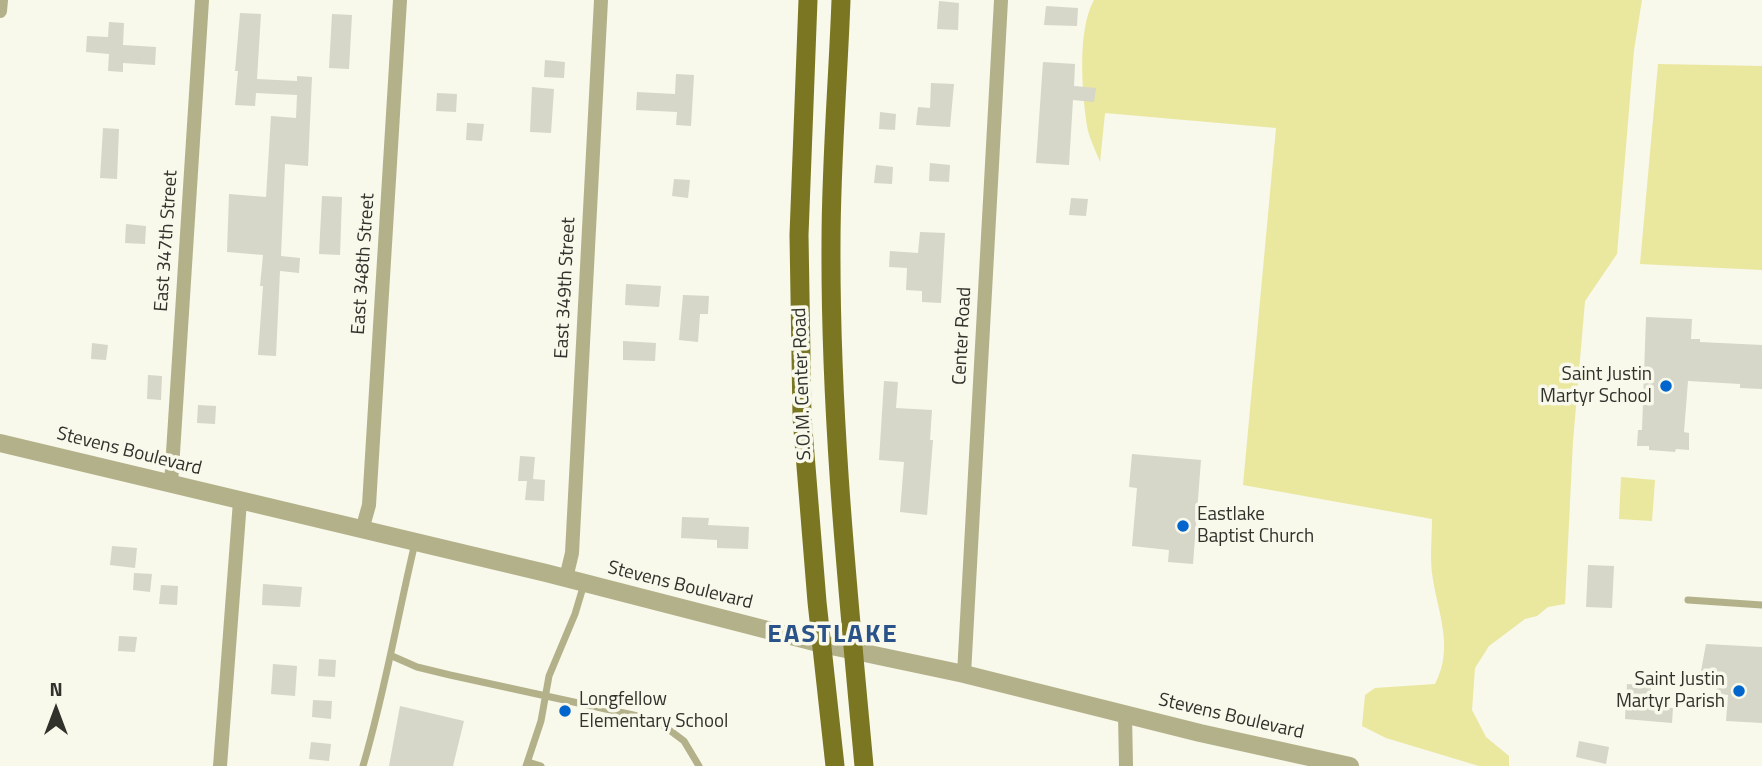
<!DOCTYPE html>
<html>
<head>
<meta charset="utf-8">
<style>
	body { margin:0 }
	#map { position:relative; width:1762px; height:766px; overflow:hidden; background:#f8f8eb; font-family:"Titillium Web",sans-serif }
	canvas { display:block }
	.north { position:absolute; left:21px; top:675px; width:70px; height:70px; -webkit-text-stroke:5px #f8f8eb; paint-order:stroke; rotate:0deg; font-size:19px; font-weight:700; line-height:28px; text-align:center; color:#32322d }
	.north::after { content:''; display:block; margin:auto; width:24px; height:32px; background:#32322d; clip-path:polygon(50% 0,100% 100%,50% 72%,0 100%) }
</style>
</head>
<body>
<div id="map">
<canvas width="1762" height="766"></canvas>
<div class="north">N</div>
</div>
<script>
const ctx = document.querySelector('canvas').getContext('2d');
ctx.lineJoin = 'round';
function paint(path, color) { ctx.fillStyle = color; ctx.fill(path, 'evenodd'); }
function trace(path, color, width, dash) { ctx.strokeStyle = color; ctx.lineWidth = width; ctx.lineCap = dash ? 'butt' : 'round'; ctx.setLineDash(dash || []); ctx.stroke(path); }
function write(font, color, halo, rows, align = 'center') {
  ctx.font = font + ' "Titillium Web",sans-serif'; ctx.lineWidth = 7; ctx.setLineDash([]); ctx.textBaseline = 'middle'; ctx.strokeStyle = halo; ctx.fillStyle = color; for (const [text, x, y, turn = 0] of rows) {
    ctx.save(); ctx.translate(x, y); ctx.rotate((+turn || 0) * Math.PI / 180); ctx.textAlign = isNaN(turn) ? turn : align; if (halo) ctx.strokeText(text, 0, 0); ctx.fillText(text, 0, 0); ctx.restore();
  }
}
paint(new Path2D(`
	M 1094,0 L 1642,0 L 1634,50 L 1617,254 L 1585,301 L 1573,441 L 1565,604 L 1548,607 L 1537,616 L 1525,619 L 1489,646 L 1475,668 L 1472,710 L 1486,737 L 1509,756 L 1509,766 L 1479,766 L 1386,738 L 1362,726 L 1365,695 L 1375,688 L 1435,684 C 1455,646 1437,612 1432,573 C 1430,556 1432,537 1432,519 L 1243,485 L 1276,128 L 1105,113 L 1100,162 C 1096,151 1089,138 1087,126 C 1082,92 1077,30 1094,0 Z
	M 1658,64 L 1762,66 L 1762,270 L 1640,264 Z
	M 1621,477 L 1655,480 L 1652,521 L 1619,519 Z`), '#eae79f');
paint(new Path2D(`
	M 939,1 L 959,3 L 958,30 L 937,29 Z
	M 1046,6 L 1078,8 L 1077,26 L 1044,25 Z
	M 240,13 L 261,14 L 257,79 L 297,81 L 297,76 L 312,77 L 308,166 L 285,164 L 281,256 L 300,258 L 299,273 L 280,271 L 276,356 L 258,355 L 263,286 L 260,286 L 263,255 L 227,252 L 229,194 L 266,197 L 271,116 L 296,118 L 297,95 L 256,93 L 255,106 L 235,105 L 238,71 L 235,71 Z
	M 332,14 L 352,15 L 349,69 L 329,68 Z
	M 109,22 L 124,23 L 123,45 L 156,47 L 155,65 L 123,63 L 123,72 L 108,71 L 109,54 L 86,52 L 87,36 L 108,37 Z
	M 545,60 L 565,62 L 564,78 L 544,77 Z
	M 1043,62 L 1075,64 L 1074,86 L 1096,88 L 1094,102 L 1073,100 L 1069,165 L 1036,163 Z
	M 676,74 L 694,75 L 691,126 L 676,125 L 677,112 L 636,110 L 637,92 L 675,94 Z
	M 931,83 L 954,84 L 950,127 L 916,125 L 918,107 L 930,108 Z
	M 532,87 L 554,89 L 551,133 L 530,132 Z
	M 437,93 L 457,94 L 456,112 L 436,111 Z
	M 880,112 L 896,114 L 895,130 L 879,129 Z
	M 467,123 L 484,124 L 482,141 L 466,140 Z
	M 103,128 L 119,129 L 117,179 L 100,178 Z
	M 930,163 L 950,165 L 949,182 L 929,181 Z
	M 876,165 L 893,167 L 892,184 L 874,183 Z
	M 674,179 L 690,180 L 688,198 L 672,196 Z
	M 322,196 L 342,197 L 340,255 L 319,254 Z
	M 1071,198 L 1088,199 L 1086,216 L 1069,215 Z
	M 126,224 L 146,226 L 145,244 L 125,243 Z
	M 920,232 L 945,233 L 941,303 L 922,302 L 922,291 L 906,290 L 907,268 L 889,267 L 890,251 L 918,253 Z
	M 626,284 L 661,286 L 659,307 L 625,305 Z
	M 683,295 L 709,296 L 708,314 L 700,314 L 698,342 L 679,340 Z
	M 1646,317 L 1692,319 L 1691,339 L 1700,339 L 1700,342 L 1762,345 L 1762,389 L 1740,388 L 1740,384 L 1688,381 L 1684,432 L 1689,433 L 1689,450 L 1676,449 L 1675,452 L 1649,450 L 1649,446 L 1637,446 L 1638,430 L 1642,430 Z
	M 623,341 L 656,343 L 655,361 L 623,360 Z
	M 92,343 L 108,345 L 106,360 L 91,359 Z
	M 148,375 L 162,376 L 161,400 L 147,399 Z
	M 884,381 L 898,382 L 896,408 L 932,410 L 930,440 L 933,440 L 927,515 L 900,512 L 904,462 L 879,460 Z
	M 198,405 L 216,406 L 215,424 L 197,423 Z
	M 1132,454 L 1201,460 L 1193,564 L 1168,562 L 1169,550 L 1132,546 L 1137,488 L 1129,487 Z
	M 520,456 L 535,457 L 533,479 L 545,480 L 544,501 L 525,500 L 527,481 L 518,481 Z
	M 682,517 L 709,518 L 708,525 L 749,527 L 748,549 L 717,548 L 717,540 L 681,538 Z
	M 112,546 L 137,548 L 135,568 L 110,565 Z
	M 1588,565 L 1614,566 L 1612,608 L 1586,607 Z
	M 134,573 L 152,574 L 150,592 L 133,590 Z
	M 263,584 L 302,587 L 300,607 L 262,605 Z
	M 161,585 L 178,586 L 177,605 L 159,604 Z
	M 119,636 L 137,637 L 135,652 L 118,651 Z
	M 1706,644 L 1762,647 L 1762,723 L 1726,721 L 1728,695 L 1716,694 L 1717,687 L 1710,686 L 1711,672 L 1701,671 Z
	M 319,659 L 336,660 L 335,677 L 318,676 Z
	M 273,664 L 297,666 L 295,696 L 271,694 Z
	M 1627,684 L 1651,686 L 1649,707 L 1673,708 L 1672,723 L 1625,719 Z
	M 313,700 L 332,701 L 331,719 L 312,717 Z
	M 400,706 L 464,721 L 453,766 L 389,766 Z
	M 1579,741 L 1609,747 L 1606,764 L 1576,757 Z
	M 311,742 L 331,744 L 329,761 L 309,759 Z`), '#d6d6c9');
trace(new Path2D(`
	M 1688,600 L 1762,605
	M 392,656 L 417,667 L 450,675 L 656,720 L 684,741 L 699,766
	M 528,762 L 541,766
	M 363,766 C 385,692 397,618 415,543
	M 526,766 L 541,721 L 549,676 L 575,614 L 584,584`), '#b3b189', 7);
trace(new Path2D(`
	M 0,11 L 1,0
	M 171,484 L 202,0
	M 362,530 L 369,505 L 400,0
	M 566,578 L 572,553 L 601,0
	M 964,674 L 1001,0
	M 1125,714 L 1126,766
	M 220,766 L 240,501`), '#b3b189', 14);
trace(new Path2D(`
	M 0,443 L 546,573 L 822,644 L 964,674 L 1200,733 L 1350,766`), '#b3b189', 18);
trace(new Path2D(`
	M 808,0 L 799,235 L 802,417 L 817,602 L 835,766
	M 841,0 C 838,81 831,162 831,243 C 830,418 848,592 864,766`), '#7b7621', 19);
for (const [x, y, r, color] of [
	[1666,386,7,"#0066ce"],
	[1183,526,7,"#0066ce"],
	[1739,691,7,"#0066ce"],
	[565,711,7,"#0066ce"]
]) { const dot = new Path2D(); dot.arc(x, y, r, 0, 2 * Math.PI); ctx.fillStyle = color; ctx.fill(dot); trace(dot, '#f8f8eb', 2.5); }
write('19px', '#32322d', '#f8f8eb', [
	["East 347th Street",167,241,-86],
	["East 348th Street",364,264,-86],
	["East 349th Street",566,288,-87],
	["Center Road",963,336,-87],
	["S.O.M. Center Road",803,384,-92],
	["Stevens Boulevard",129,452,14],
	["Stevens Boulevard",680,586,14],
	["Stevens Boulevard",1231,717,13]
]);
write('19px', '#32322d', '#f8f8eb', [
	["Saint Justin",1652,375],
	["Martyr School",1652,397],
	["Eastlake",1197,515,"left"],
	["Baptist Church",1197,537,"left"],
	["Saint Justin",1725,680],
	["Martyr Parish",1725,702],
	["Longfellow",579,700,"left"],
	["Elementary School",579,722,"left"]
], 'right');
ctx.letterSpacing = '2px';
write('bold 26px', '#2a5389', '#f8f8eb', [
	["EASTLAKE",833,636]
]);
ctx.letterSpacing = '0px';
</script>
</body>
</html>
